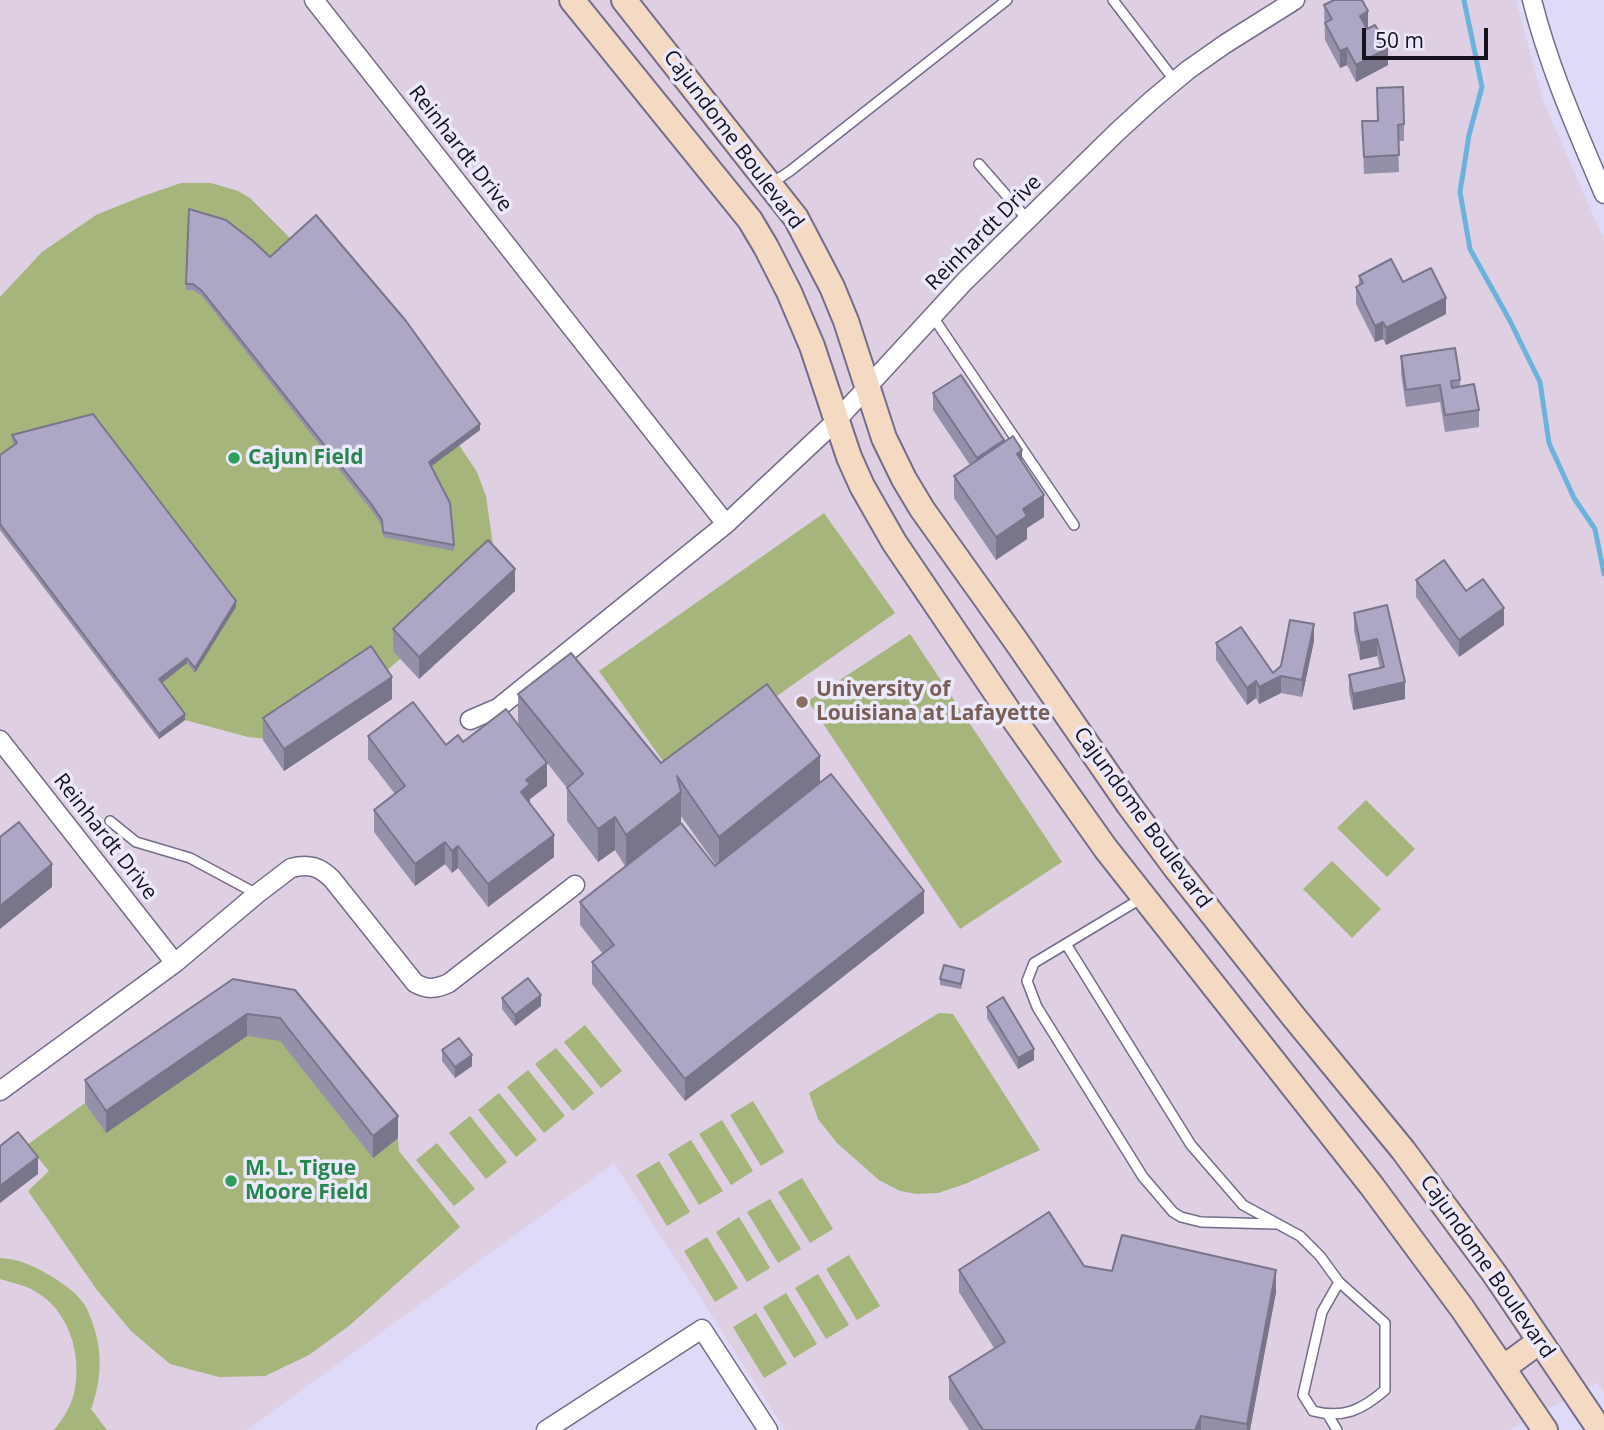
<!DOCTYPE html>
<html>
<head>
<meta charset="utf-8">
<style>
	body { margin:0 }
	#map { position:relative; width:1604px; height:1430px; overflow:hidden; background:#e0daf9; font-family:"Open Sans",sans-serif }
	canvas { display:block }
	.scale { position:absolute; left:1362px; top:28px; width:126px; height:32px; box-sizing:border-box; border:4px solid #15121d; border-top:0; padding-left:9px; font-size:21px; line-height:24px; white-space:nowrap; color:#15121d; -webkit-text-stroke:5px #ede9fc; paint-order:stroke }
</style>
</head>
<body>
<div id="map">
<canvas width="1604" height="1430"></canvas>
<div class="scale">50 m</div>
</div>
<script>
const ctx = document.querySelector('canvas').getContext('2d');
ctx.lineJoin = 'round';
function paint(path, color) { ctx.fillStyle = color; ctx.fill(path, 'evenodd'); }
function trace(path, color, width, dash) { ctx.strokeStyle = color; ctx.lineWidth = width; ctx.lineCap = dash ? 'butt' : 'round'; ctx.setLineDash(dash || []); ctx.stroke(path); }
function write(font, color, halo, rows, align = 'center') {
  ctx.font = font + ' "Open Sans",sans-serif'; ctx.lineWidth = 7; ctx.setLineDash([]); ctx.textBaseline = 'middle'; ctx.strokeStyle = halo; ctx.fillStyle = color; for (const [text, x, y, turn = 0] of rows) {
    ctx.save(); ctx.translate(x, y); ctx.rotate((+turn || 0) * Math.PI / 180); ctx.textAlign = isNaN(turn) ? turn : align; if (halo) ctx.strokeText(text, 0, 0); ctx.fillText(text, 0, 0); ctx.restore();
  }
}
paint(new Path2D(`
	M 0,0 L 1516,0 L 1543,100 L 1604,240 L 1604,1393 L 1597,1383 L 1510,1430 L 785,1430 L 614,1163 L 247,1430 L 0,1430 Z`), '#decfe2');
paint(new Path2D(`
	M 181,183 L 211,183 L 238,191 L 250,198 L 293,241 L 406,327 L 480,430 L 459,445 L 477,472 L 486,496 L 495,559 L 467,601 L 362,692 L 280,740 L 248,737 L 185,720 L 159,739 L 0,530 L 0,297 L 42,252 L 96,215 L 143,196 Z
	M 824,513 L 895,613 L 670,771 L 599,671 Z
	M 910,634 L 1062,862 L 960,929 L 808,701 Z
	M 1366,800 L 1415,849 L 1387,877 L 1337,828 Z
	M 1332,861 L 1381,909 L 1352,938 L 1303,889 Z
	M 295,1012 L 398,1138 L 399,1151 L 460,1227 L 350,1325 L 309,1355 L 265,1376 L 219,1377 L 170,1364 L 131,1331 L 97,1290 L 28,1191 L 49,1171 L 27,1145 L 85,1103 Z
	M 939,1013 L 953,1014 L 1040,1150 L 965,1184 L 938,1193 L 917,1194 L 900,1191 L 879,1180 L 837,1143 L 818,1119 L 809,1093 Z
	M 585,1025 L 622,1071 L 601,1088 L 564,1042 Z
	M 556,1048 L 594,1093 L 573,1111 L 535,1064 Z
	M 528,1070 L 565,1116 L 544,1133 L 507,1087 Z
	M 499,1093 L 537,1140 L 516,1157 L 478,1110 Z
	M 753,1101 L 784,1152 L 761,1166 L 730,1115 Z
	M 470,1116 L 507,1162 L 486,1179 L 449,1133 Z
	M 722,1120 L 753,1171 L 731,1185 L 699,1134 Z
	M 691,1140 L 723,1191 L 699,1205 L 668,1154 Z
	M 437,1143 L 475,1189 L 454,1206 L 416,1160 Z
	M 659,1161 L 690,1212 L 667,1226 L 636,1175 Z
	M 802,1178 L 833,1229 L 810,1243 L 778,1192 Z
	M 770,1199 L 801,1249 L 778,1263 L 747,1212 Z
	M 739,1217 L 770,1268 L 747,1282 L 716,1232 Z
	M 707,1237 L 738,1288 L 715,1302 L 684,1251 Z
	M 849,1255 L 880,1306 L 857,1320 L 826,1269 Z
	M 0,1258 C 20,1259 34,1266 51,1276 C 63,1284 76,1292 84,1304 C 87,1308 89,1314 91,1319 C 103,1349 102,1379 91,1409 L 107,1430 L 54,1430 C 62,1420 69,1410 73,1397 C 83,1362 72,1316 41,1295 C 29,1286 14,1283 0,1279 Z
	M 818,1274 L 849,1325 L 826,1339 L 795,1288 Z
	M 786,1293 L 817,1344 L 794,1358 L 763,1307 Z
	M 756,1313 L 787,1364 L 764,1378 L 733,1327 Z`), '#a5b57b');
trace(new Path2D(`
	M 1464,0 L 1482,87 L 1469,135 L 1460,192 L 1470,249 L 1509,319 L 1540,382 L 1549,443 L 1574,498 L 1595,529 L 1604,574`), '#6cb3db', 5);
const lane = new Path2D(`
	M 1113,0 L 1175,81
	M 979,164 L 1028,220
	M 772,183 L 790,171 L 1007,0
	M 933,317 L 1074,525
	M 110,821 L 136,842 L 190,858 L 257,894
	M 1142,898 L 1034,963 L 1027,981 L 1037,1007 L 1143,1177 L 1173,1212 L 1181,1217 L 1201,1222 L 1276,1224
	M 1066,944 L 1191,1145 L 1243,1205 L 1300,1236 L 1320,1256 L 1339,1282 L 1322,1312 L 1303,1395 L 1313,1411 C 1343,1419 1362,1410 1385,1390 L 1385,1323 L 1339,1282
	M 1328,1415 L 1337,1430`);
const street = new Path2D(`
	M 314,0 L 726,524
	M 1532,0 C 1549,68 1577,130 1604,194
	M 470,720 L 498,708 L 726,524 L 837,420 L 965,281 L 1117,132 L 1152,100 L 1188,70 L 1225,44 L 1295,0
	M 0,740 L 175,963
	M 0,1091 L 175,963 L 257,894 L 291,868 C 309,863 320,867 332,879 L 415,983 C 427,990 436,989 449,983 L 575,885
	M 546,1430 L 702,1329 L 768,1430`);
const secondary = new Path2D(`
	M 572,0 L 750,220 L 766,247 L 789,292 L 812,346 L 849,457 L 862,486 L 894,542 L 1011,715 L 1106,849 L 1371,1185 L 1462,1308 L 1545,1430
	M 624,0 L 796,218 L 832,287 L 846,321 L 884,438 L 904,479 L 922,509 L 1016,641 L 1129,805 L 1175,867 L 1293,1016 L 1403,1150 L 1494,1273 L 1600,1430
	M 1503,1368 L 1540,1341`);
trace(lane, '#736d89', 12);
trace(street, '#736d89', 21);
trace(secondary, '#736d89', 28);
trace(lane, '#fff', 9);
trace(street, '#fff', 18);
trace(secondary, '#f4d9c3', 24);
paint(new Path2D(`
	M 1324,5 L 1368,28 L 1388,65 L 1356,82 L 1347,65 L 1340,68 L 1325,40 Z
	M 1377,88 L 1404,124 L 1404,141 L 1398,141 L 1399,172 L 1364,174 L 1362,121 L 1378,121 Z
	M 189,209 L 270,257 L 480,430 L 431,466 L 454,545 L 454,551 L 383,537 L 382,526 L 372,511 L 202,296 L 193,290 L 186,290 Z
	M 1359,276 L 1403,282 L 1446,314 L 1386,345 L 1383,339 L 1375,342 L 1356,304 L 1356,287 L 1359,285 Z
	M 1401,356 L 1460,380 L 1460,387 L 1479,410 L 1479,427 L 1445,432 L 1440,402 L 1406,407 L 1401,373 Z
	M 933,393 L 1004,442 L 1044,517 L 1027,528 L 1027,539 L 996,560 L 954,498 L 954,476 L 970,465 L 933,410 Z
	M 12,435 L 236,607 L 195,673 L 187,663 L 162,683 L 185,720 L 159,739 L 0,530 L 0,455 L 15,445 L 12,441 Z
	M 1416,580 L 1466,591 L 1504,625 L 1459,657 L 1416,597 Z
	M 515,591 L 419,679 L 393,651 L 393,629 Z
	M 1387,605 L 1405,699 L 1353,710 L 1349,692 L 1349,675 L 1380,668 L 1377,656 L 1360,660 L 1354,630 L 1354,613 Z
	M 1314,641 L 1302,697 L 1281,693 L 1259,704 L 1256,698 L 1247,705 L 1216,660 L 1216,643 L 1273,673 Z
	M 518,694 L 661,763 L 820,783 L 924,913 L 685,1101 L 592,984 L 592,962 L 603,954 L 580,925 L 580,902 L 625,866 L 615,850 L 598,862 L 567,821 L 567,788 L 544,759 L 547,786 L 530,799 L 530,804 L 554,857 L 488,907 L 458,868 L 452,873 L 445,864 L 415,886 L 374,832 L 374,810 L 395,794 L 368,759 L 368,736 L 446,745 L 463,742 L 518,725 ZM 681,816 L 716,865 L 715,866 L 681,823 Z
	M 392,699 L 284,771 L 263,740 L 263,718 Z
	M 964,975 L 961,989 L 940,985 L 940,979 Z
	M 295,990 L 398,1138 L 373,1158 L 280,1041 L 247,1036 L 106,1133 L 85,1103 L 85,1080 Z
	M 502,998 L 541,1006 L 515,1026 L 502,1009 Z
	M 987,1007 L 1034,1060 L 1018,1069 L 987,1018 Z
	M 442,1050 L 472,1066 L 455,1078 L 442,1061 Z
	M 1084,1266 L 1112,1271 L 1276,1292 L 1250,1430 L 969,1430 L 949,1399 L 949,1377 L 994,1348 L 959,1292 L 959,1270 Z`), '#9590a9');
paint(new Path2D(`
	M 1368,11 L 1368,28 L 1360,33 L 1360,16 Z
	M 1347,48 L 1347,65 L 1340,68 L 1340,51 Z
	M 1388,48 L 1388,65 L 1356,82 L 1356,65 Z
	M 1446,298 L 1446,314 L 1386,345 L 1386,328 Z
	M 1383,322 L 1383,339 L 1375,342 L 1375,326 Z
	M 480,424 L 480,430 L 429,468 L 429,462 Z
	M 1004,440 L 1004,457 L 977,475 L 977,458 Z
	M 1022,450 L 1022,472 L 1017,454 Z
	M 1044,495 L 1044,517 L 1027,528 L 1027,539 L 996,560 L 996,537 L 1023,509 Z
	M 515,569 L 515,591 L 419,679 L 419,657 Z
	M 236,601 L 236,607 L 195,673 L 195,668 Z
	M 1504,608 L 1504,625 L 1459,657 L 1459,640 Z
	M 1314,624 L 1314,641 L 1302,697 L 1302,680 Z
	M 1377,639 L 1377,656 L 1360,660 L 1360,643 Z
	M 187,658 L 187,663 L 159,685 L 159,679 Z
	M 1281,676 L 1281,693 L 1259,704 L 1259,687 Z
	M 392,677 L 392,699 L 284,771 L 284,749 Z
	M 1256,681 L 1256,698 L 1247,705 L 1247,688 Z
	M 1405,682 L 1405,699 L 1353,710 L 1353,694 Z
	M 185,714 L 185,720 L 159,739 L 159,734 Z
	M 820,756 L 820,789 L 719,870 L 719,837 Z
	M 547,763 L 547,786 L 530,799 L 530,807 L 521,792 L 526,780 Z
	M 681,792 L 681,825 L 626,868 L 626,835 Z
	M 615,817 L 615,850 L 598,862 L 598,829 Z
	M 554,835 L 554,857 L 488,907 L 488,884 Z
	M 445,842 L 445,864 L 415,886 L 415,864 Z
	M 458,846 L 458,868 L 452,873 L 452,851 Z
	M 52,864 L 52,887 L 0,929 L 0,906 Z
	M 924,891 L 924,913 L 685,1101 L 685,1079 Z
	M 541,995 L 541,1006 L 515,1026 L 515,1015 Z
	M 247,1014 L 247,1036 L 106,1133 L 106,1111 Z
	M 1034,1049 L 1034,1060 L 1018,1069 L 1018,1058 Z
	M 472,1055 L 472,1066 L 455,1078 L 455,1067 Z
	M 398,1116 L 398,1138 L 373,1158 L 373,1136 Z
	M 38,1157 L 38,1174 L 0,1203 L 0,1186 Z
	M 1276,1270 L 1276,1292 L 1250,1430 L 1247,1430 L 1247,1424 Z
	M 1201,1416 L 1201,1430 L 1195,1430 Z`), '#79758a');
const building = new Path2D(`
	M 1334,0 L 1362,0 L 1368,11 L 1360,16 L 1367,29 L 1375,25 L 1388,48 L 1356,65 L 1347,48 L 1340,51 L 1325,23 L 1332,19 L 1324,5 Z
	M 1403,87 L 1404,124 L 1398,125 L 1399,155 L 1364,157 L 1362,121 L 1378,121 L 1377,88 Z
	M 189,209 L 226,220 L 253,241 L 270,257 L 316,215 L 406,321 L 480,424 L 429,462 L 450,503 L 454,545 L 383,532 L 382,520 L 372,505 L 202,291 L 193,284 L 186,284 Z
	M 1391,259 L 1403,282 L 1431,268 L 1446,298 L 1386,328 L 1383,322 L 1375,326 L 1356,287 L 1363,283 L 1359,276 Z
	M 1455,348 L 1460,380 L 1451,381 L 1452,388 L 1474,384 L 1479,410 L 1445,415 L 1440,385 L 1406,390 L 1401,356 Z
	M 961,375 L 1004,440 L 977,458 L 933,393 Z
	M 93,414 L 236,601 L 195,668 L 187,658 L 159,679 L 185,714 L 159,734 L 0,524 L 0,455 L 17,443 L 12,435 Z
	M 1013,436 L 1022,450 L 1017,454 L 1044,495 L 1023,509 L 1027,516 L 996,537 L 954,476 Z
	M 488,540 L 515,569 L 419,657 L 393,629 Z
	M 1444,560 L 1466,591 L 1483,579 L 1504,608 L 1459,640 L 1416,580 Z
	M 1387,605 L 1405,682 L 1353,694 L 1349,675 L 1384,667 L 1377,639 L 1360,643 L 1354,613 Z
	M 1290,620 L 1314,624 L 1302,680 L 1281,676 L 1259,687 L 1256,681 L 1247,688 L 1216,643 L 1241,627 L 1273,673 L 1281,666 Z
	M 371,646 L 392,677 L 284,749 L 263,718 Z
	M 571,653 L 661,763 L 767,684 L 820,756 L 719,837 L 677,776 L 681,792 L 626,835 L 615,817 L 598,829 L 567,788 L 583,774 L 518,694 Z
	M 413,702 L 446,745 L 458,735 L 463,742 L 506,709 L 547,763 L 526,780 L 530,784 L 521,792 L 554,835 L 488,884 L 458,846 L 452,851 L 445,842 L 415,864 L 374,810 L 405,786 L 368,736 Z
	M 831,774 L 924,891 L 685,1079 L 592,962 L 614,945 L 580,902 L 681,823 L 715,866 Z
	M 19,822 L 52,864 L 0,906 L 0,837 Z
	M 944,965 L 964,970 L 961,984 L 940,979 Z
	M 528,978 L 541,995 L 515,1015 L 502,998 Z
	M 233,979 L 295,990 L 398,1116 L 373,1136 L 280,1018 L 247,1014 L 106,1111 L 85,1080 Z
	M 1003,997 L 1034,1049 L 1018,1058 L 987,1007 Z
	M 459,1038 L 472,1055 L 455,1067 L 442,1050 Z
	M 18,1132 L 38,1157 L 0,1186 L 0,1146 Z
	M 1049,1212 L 1084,1266 L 1112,1271 L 1122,1235 L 1276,1270 L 1247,1424 L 1201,1416 L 1195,1430 L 983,1430 L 949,1377 L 1005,1342 L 959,1270 Z`);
paint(building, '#ada7c5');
trace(building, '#79758a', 2);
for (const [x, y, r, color] of [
	[234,458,7,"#2e9e5b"],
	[802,702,7,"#8d6e63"],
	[231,1181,7,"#2e9e5b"]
]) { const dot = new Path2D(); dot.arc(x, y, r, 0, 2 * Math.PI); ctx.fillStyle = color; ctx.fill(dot); trace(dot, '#ede9fc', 2.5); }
write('21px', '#15121d', '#ede9fc', [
	["Cajundome Boulevard",733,140,53],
	["Reinhardt Drive",460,149,52],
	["Reinhardt Drive",984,233,-45],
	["Cajundome Boulevard",1142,818,54],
	["Reinhardt Drive",105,837,52],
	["Cajundome Boulevard",1487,1267,55]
]);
write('bold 21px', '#27864d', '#ede9fc', [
	["Cajun Field",248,458],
	["M. L. Tigue",245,1169],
	["Moore Field",245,1193]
], 'left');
write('bold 21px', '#785e54', '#ede9fc', [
	["University of",816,690],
	["Louisiana at Lafayette",816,714]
], 'left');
</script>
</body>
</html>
